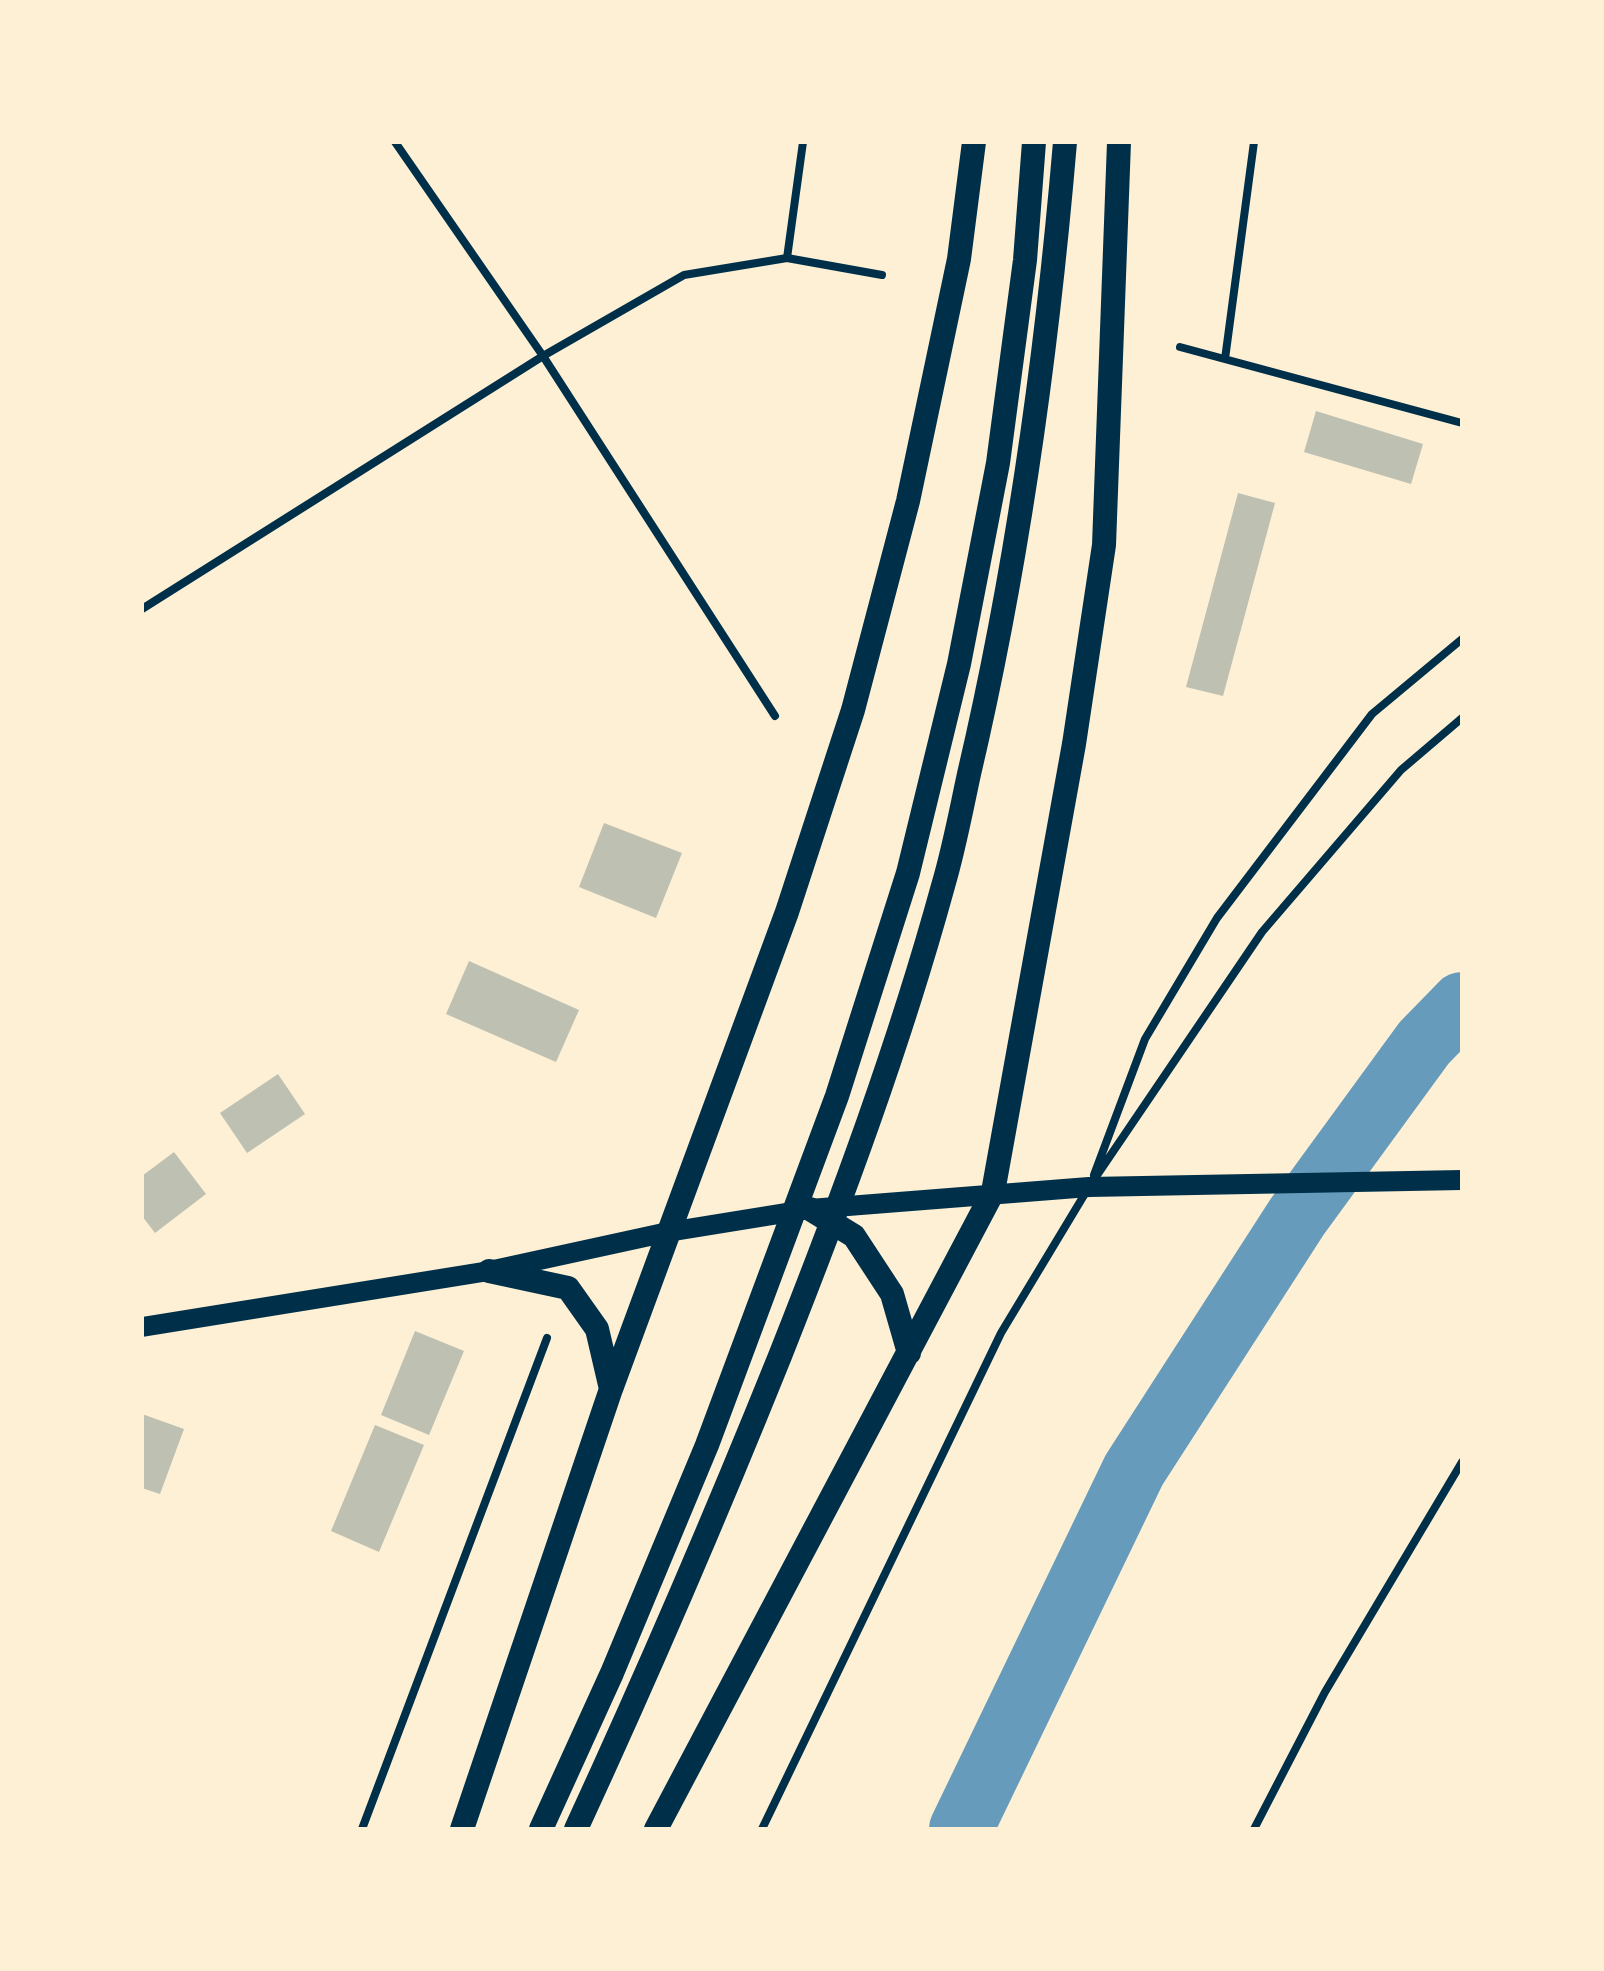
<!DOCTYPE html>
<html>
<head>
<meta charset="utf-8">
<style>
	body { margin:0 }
	#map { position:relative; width:1604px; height:1971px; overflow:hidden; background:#fdf0d5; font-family:"Golos Text",sans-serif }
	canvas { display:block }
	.frame { position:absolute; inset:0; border:144px solid #fdf0d5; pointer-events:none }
</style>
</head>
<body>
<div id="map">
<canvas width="1604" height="1971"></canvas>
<div class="frame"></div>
</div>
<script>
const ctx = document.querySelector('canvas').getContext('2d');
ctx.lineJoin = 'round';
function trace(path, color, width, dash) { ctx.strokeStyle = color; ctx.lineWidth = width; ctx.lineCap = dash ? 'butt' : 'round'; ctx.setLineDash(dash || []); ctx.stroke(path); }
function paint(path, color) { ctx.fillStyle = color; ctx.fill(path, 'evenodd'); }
trace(new Path2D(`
	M 961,1829 L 1134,1470 L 1297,1217 L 1424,1043 L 1462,1004`), '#669bbc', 64);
paint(new Path2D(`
	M 1316,411 L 1423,444 L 1411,484 L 1304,452 Z
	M 1238,493 L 1275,503 L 1223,696 L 1186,687 Z
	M 604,823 L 682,853 L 656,918 L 579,887 Z
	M 469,961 L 579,1010 L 556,1062 L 446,1014 Z
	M 278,1074 L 305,1114 L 247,1153 L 220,1113 Z
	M 174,1152 L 206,1194 L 155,1233 L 142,1216 L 142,1176 Z
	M 415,1331 L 464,1351 L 429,1435 L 381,1415 Z
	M 142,1414 L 184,1429 L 160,1494 L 142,1488 Z
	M 375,1425 L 424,1445 L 379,1552 L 331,1531 Z`), '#bec0b2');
trace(new Path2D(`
	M 395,142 L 543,356 L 775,716
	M 787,258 L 803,142
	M 1180,347 L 1462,423
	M 1225,359 L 1254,142
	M 142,609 L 543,356 L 684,275 L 787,258 L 882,275
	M 1094,1175 L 1145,1039 L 1217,918 L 1372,714 L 1462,639
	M 362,1829 L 547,1338
	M 762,1829 L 1001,1333 L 1089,1187 L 1262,932 L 1401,770 L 1462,718
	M 1254,1829 L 1325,1692 L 1462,1462`), '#003049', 8);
trace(new Path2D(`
	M 142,1327 L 489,1271 L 668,1232 L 810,1209 L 1089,1187 L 1462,1180`), '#003049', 20);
trace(new Path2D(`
	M 810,1209 L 854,1236 L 892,1294 L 909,1353
	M 489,1271 L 568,1288 L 597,1329 L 611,1389
	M 462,1829 L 611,1389 L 787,912 L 853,710 L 908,501 L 959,259 L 974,142
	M 541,1829 L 612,1673 L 707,1445 L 837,1096 L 908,873 L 959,664 L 998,463 L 1025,260 L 1034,142
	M 576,1829 C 648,1673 716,1515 780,1356 C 841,1202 899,1046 943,886 C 954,849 961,811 969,774 C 1018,565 1047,355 1065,142
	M 656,1829 L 993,1192 L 1074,744 L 1104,545 L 1119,142`), '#003049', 24);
</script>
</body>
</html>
